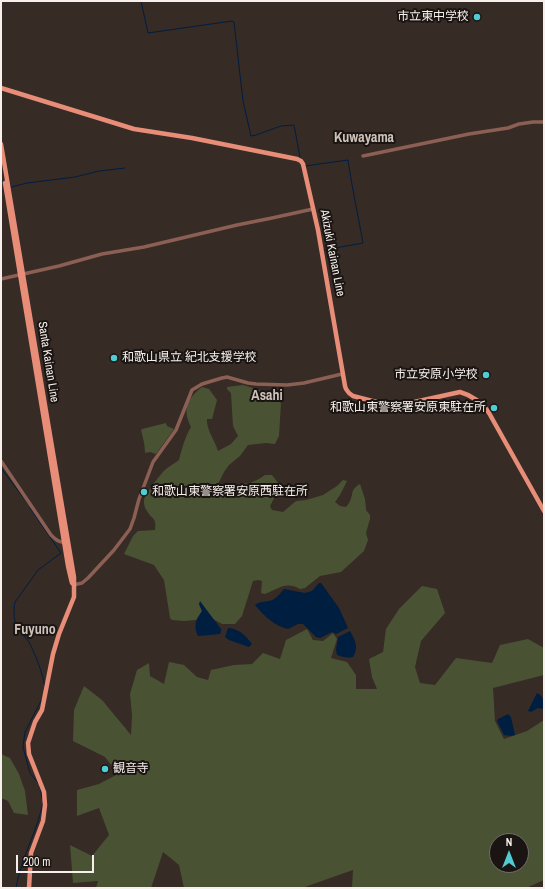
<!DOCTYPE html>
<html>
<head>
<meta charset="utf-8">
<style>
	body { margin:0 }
	#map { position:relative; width:545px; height:889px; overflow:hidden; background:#362b25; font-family:"Archivo Narrow",sans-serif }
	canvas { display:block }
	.frame { position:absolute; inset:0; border:2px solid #f6efeb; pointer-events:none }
	.north { position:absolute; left:489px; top:833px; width:40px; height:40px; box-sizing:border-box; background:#1a1512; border:1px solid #726c69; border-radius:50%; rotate:0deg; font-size:11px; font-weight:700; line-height:16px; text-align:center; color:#f6efeb }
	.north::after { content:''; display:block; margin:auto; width:14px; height:18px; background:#51ccd4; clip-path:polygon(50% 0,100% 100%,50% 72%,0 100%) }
	.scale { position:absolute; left:16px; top:855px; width:78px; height:18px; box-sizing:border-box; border:2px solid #f6efeb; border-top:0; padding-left:5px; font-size:12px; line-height:14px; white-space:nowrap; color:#f6efeb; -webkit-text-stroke:3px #1a1512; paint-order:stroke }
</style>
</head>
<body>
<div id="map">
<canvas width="545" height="889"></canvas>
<div class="frame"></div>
<div class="north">N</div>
<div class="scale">200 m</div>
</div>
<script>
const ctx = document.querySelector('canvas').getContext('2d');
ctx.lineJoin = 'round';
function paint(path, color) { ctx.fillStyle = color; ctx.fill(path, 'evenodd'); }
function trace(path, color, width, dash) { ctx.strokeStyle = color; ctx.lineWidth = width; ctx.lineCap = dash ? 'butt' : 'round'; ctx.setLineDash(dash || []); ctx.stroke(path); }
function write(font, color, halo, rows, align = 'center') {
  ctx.font = font + ' "Archivo Narrow","Noto Sans JP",sans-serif'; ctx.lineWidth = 4; ctx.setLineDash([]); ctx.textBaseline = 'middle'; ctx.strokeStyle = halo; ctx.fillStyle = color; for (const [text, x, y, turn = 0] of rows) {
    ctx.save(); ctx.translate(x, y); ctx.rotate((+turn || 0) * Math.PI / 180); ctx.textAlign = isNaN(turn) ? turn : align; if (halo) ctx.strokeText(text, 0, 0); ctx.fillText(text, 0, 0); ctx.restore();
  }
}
paint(new Path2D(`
	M 243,385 C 256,389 272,393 281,403 L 279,436 L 275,444 L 266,443 L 248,445 L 240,456 L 229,465 L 224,472 L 218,484 L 211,486 L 205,490 L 204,495 L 208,496 L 217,494 L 230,487 L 243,483 L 248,484 L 259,479 L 265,475 L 272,475 L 278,483 L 278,491 L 270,506 L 272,510 L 283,512 L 296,501 L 306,500 L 323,495 L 337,486 L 343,480 L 347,481 L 340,495 L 335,502 L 340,506 L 346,507 C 348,505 349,503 350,501 C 354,492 350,490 360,484 L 365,499 L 366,510 L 370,515 L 370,519 L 366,533 L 368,540 L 364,551 L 341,572 L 320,576 L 305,588 L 300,589 C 285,581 279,589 265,594 L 261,593 L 262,581 L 258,580 L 253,581 L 242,616 L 235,624 L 222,624 L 213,619 L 199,604 L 202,611 L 196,620 L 184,621 L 172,620 L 170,618 L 164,580 L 154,565 L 124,554 L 133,536 L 138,531 L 155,530 C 157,517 152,520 147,511 C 144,507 143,501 145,497 C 148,491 161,473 166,469 C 170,466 175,463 179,460 C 182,448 185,437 191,427 C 182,409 187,399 202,387 L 209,389 L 217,400 L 212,419 L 207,419 C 206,429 215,441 218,451 L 231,444 L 238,436 L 233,426 L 231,393 L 227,389 L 227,387 Z
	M 166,423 L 167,426 L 174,429 L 156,454 L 150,452 L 145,453 C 145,445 143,438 141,430 L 142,429 Z
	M 422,586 L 437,589 L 445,613 L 421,641 L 415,667 L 420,683 L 435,685 L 456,658 L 492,663 L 500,645 L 528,639 L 544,648 L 544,675 L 493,688 L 495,721 L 504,739 L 527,731 L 544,720 L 544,880 L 526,888 L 352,888 L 353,870 L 302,888 L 184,888 L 179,865 L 163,852 L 151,888 L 96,888 L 98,881 L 73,883 L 70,845 L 92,856 L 109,835 L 99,808 L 77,816 L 77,790 L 99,784 L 118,774 L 105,757 L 73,741 L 74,710 L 84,686 L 102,700 L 131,735 L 132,715 L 130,694 L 137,670 L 149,663 L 150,676 L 164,684 L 169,662 L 184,665 L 197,677 L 208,680 L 211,670 L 234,665 L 252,664 L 263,653 L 280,659 L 286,640 L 307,629 L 313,640 L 323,641 L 333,633 L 337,639 L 331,658 L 347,662 L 356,675 L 356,689 L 377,689 L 372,677 L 369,659 L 383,652 L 386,629 L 399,609 ZM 497,841 L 521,841 L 521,865 L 497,865 Z
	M 1,754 L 10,758 L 19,774 L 25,791 L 28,815 L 14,813 L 8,801 L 1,798 Z`), '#4a5234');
paint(new Path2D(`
	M 319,583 L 321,583 L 339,608 L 348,628 L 336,634 L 332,632 L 320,638 L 316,637 L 303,624 L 298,624 L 288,629 C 276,627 263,615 255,605 C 261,600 268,603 274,599 C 278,597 281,592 284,589 L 305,593 L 312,591 Z
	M 200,601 L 221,629 L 221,632 L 220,634 L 198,636 C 193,625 196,620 202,611 L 199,604 Z
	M 228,628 C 240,629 245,635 252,644 L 249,647 L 229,640 L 225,637 Z
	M 350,631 C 355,640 359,647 353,657 C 347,658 343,657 337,655 L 336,650 L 338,637 Z
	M 537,693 C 544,696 544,702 544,709 L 538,708 L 531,712 L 528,711 Z
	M 508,714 L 511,717 L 515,735 L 511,736 L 504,735 L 497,721 L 498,719 Z`), '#001e40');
trace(new Path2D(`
	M 141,1 L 148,33 L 232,21 L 234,22 L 243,101 L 251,136 L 256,135 L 281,126 L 294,125 L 300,157
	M 305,166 L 348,160 C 352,188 358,215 363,243 L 324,250
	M 11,187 L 27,183 L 75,177 L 99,171 L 125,168
	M 1,190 L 2,190
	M 1,468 L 29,505
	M 30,508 L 61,553 L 38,570 L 15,602 C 13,610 14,623 18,630 C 21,634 26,637 29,642 C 36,656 42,671 45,687
	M 39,784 L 30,773 L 23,747 L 25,732 L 42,699
	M 40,787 L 42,798
	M 16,888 C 21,858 37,832 43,803`), '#001e40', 1);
trace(new Path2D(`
	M 363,156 L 469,134 L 508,128 L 519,124 L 533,122 L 544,122
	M 1,279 L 59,266 L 102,254 L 144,247 L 237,225 L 272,218 L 313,209
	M 1,461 L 51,535 C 55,539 59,543 66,542
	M 73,585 L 82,583 L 88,578 L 114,550 L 130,529 L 134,518 L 139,499 L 153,462 L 176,430 L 192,390 L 202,384 L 222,378 L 227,377 L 248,383 L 256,384 L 287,385 L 304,383 L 342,374`), '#8b5f54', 3.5);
trace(new Path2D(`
	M 1,88 L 134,129 L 192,138 L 297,159 L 301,161 L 303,164 L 318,230 L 345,386 L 346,389 L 349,393 L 353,396 L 388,405 L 396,406 L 460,392 C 471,395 483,403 489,413 L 544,511
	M 1,144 L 74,577 L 74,597 L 59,634 L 53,654 L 42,710 L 35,722 L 28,743 L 29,754 L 44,792 L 45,805 L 43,821 L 31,853 L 29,888
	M 5,183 L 68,566 L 71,579 L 72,583`), '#e88d78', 4.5);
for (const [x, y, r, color] of [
	[477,17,4,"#51ccd4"],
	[114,358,4,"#51ccd4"],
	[486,375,4,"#51ccd4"],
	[494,408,4,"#51ccd4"],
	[144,492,4,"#51ccd4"],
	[105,769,4,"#51ccd4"]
]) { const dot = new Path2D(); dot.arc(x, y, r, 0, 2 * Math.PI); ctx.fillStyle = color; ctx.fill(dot); trace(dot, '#1a1512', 1.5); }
write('12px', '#f6efeb', '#1a1512', [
	["市立東中学校",469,17],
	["和歌山県立 紀北支援学校",122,358,"left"],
	["市立安原小学校",478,375],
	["和歌山東警察署安原東駐在所",486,408],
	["和歌山東警察署安原西駐在所",152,492,"left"],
	["観音寺",113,769,"left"]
], 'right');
write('12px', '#f6efeb', '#1a1512', [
	["Akizuki Kainan Line",332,253,79],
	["Santa Kainan Line",48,362,81]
]);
write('bold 14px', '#cfc2ba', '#1a1512', [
	["Kuwayama",364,138],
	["Asahi",267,396],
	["Fuyuno",35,630]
]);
</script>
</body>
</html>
